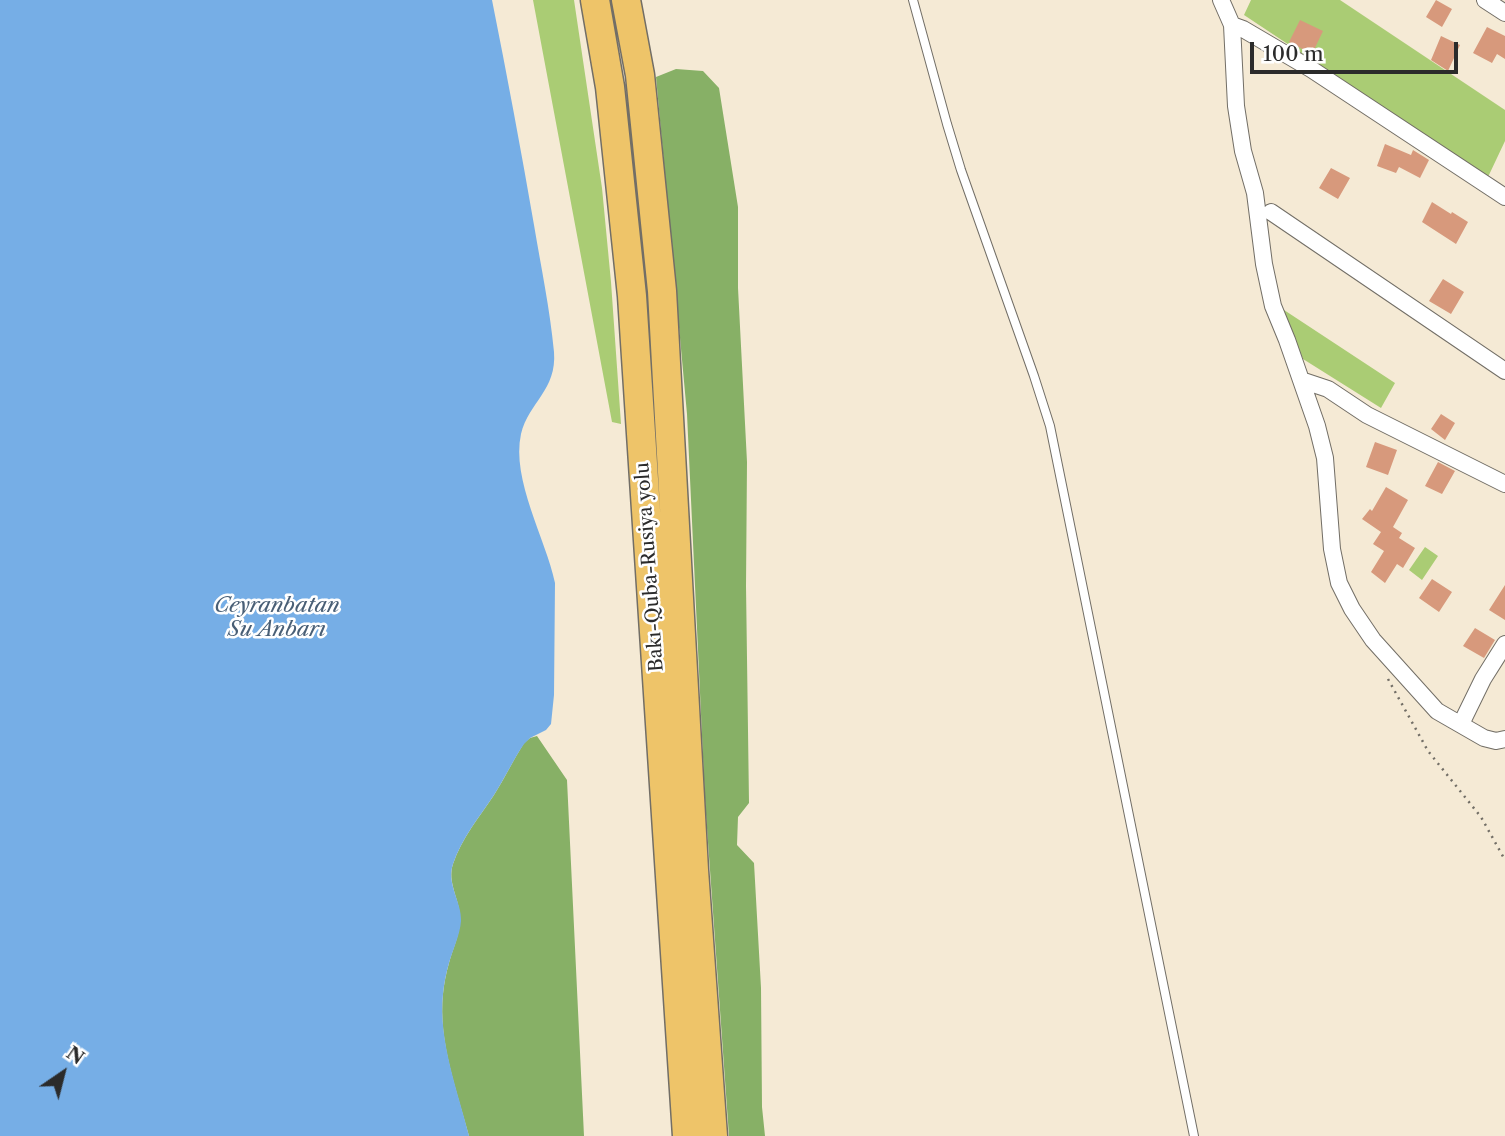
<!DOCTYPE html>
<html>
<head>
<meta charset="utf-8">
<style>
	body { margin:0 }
	#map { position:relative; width:1505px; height:1136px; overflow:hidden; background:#f5ead5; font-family:"Libre Caslon Text",serif }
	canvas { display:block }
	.north { position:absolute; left:28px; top:1038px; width:70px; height:70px; -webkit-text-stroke:5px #fff; paint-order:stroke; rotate:35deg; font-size:19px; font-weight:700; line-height:28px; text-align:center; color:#2b2b2b }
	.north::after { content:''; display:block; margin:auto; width:24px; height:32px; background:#2b2b2b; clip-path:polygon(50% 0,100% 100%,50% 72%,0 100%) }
	.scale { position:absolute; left:1250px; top:42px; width:208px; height:32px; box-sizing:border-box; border:4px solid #2b2b2b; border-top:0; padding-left:9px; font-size:21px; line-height:24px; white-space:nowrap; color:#2b2b2b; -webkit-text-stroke:5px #fff; paint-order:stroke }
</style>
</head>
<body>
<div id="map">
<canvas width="1505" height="1136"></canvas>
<div class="north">N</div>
<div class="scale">100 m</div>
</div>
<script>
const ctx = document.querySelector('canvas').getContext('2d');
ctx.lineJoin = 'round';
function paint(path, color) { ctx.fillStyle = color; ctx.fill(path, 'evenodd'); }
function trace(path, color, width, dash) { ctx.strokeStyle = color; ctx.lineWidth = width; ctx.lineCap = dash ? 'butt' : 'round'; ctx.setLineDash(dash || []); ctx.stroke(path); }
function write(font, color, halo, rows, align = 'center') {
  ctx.font = font + ' "Libre Caslon Text",serif'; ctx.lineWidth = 5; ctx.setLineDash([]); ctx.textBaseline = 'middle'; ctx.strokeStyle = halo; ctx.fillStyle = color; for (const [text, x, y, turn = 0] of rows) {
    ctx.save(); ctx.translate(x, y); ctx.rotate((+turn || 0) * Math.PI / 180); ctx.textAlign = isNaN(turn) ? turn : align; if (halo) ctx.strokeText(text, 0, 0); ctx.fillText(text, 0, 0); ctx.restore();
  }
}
paint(new Path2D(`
	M 533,0 L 574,0 L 602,188 L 611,282 L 621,424 L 612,422 Z
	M 1251,0 L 1340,0 L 1505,110 L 1505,141 L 1488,177 L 1244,15 Z
	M 1281,308 L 1395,383 L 1381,408 L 1303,359 Z
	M 1425,547 L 1438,556 L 1422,580 L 1409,570 Z`), '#aacc74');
paint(new Path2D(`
	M 676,69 L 703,71 L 719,88 L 738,207 L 738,288 L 747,462 L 746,586 L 749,803 L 738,817 L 737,845 L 754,863 L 761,988 L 762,1107 L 765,1136 L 729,1136 L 705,800 L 687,414 L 656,77 Z
	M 537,736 L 567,780 L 584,1136 L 469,1136 C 457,1091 438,1041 443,994 C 444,984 446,973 449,963 C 453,948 461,932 460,916 C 459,898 447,882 453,864 C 461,839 480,816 494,795 C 505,778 513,760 524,743 L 530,738 Z`), '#87b066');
paint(new Path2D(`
	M 0,0 L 492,0 C 507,75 521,150 534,225 C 541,267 550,309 554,352 C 557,390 529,402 521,434 C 511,480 546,539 555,583 L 554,695 L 551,724 L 546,730 L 530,738 L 524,744 C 513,760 505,778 494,795 C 480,816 461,839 453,864 C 446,884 462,902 461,921 C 460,935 453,949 449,963 C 446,973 444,984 443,994 C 438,1040 458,1091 469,1136 L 0,1136 Z`), '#76aee6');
paint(new Path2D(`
	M 1436,0 L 1452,9 L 1442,27 L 1426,17 Z
	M 1300,20 L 1323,31 L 1312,54 L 1289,42 Z
	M 1487,27 L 1505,36 L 1505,59 L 1497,54 L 1492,63 L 1473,53 Z
	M 1441,36 L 1460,45 L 1448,71 L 1431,60 Z
	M 1385,144 L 1411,155 L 1413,150 L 1429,160 L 1420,178 L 1399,167 L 1396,173 L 1377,166 Z
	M 1331,168 L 1350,178 L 1338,199 L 1319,188 Z
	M 1432,202 L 1451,214 L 1452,212 L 1468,222 L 1456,244 L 1422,222 Z
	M 1443,279 L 1464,292 L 1451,314 L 1429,301 Z
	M 1441,414 L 1455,423 L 1445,440 L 1431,429 Z
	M 1375,442 L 1397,450 L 1388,475 L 1366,467 Z
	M 1438,462 L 1455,471 L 1442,494 L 1425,486 Z
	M 1386,487 L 1408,500 L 1393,527 L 1402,533 L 1399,538 L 1415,548 L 1403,568 L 1397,564 L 1385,583 L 1371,572 L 1384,551 L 1373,544 L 1381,532 L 1362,519 L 1370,509 L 1372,511 Z
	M 1432,579 L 1452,592 L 1439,612 L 1419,598 Z
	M 1505,585 L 1505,620 L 1489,610 Z
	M 1475,628 L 1495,640 L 1484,658 L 1463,646 Z`), '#d7997c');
const lane = new Path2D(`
	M 913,0 L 947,124 L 961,170 L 1034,376 L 1050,426 L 1194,1136`);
const street = new Path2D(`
	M 1221,0 L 1232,25 L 1236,106 L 1243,151 L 1255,193 L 1264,264 L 1273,306 L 1287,340 L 1317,426 L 1325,458 L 1332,549 L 1339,583 L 1352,609 L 1373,640 L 1437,711 L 1484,738 L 1496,741 L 1505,739
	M 1485,0 L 1505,13
	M 1232,25 L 1243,29 L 1311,69 L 1505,197
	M 1271,212 L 1505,371
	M 1301,380 L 1328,389 L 1367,415 L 1505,484
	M 1461,724 L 1483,679 L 1505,644`);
const highway = new Path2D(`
	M 595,0 L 610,87 L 632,296 L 687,1136
	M 626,0 L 640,75 L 662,291 L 694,870 L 713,1136`);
trace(lane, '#726e66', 10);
trace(street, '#726e66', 18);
trace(highway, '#726e66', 31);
trace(new Path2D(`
	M 1388,679 L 1428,751 L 1481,817 L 1505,860`), '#726e66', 2.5, [2, 5]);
trace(lane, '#fff', 8);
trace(street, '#fff', 16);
trace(highway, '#eec469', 28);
write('19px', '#2b2b2b', '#fff', [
	["Bakı-Quba-Rusiya yolu",650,567,-94]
]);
write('italic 21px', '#495f76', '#fff', [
	["Ceyranbatan",277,606],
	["Su Anbarı",277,630]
]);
</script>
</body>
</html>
